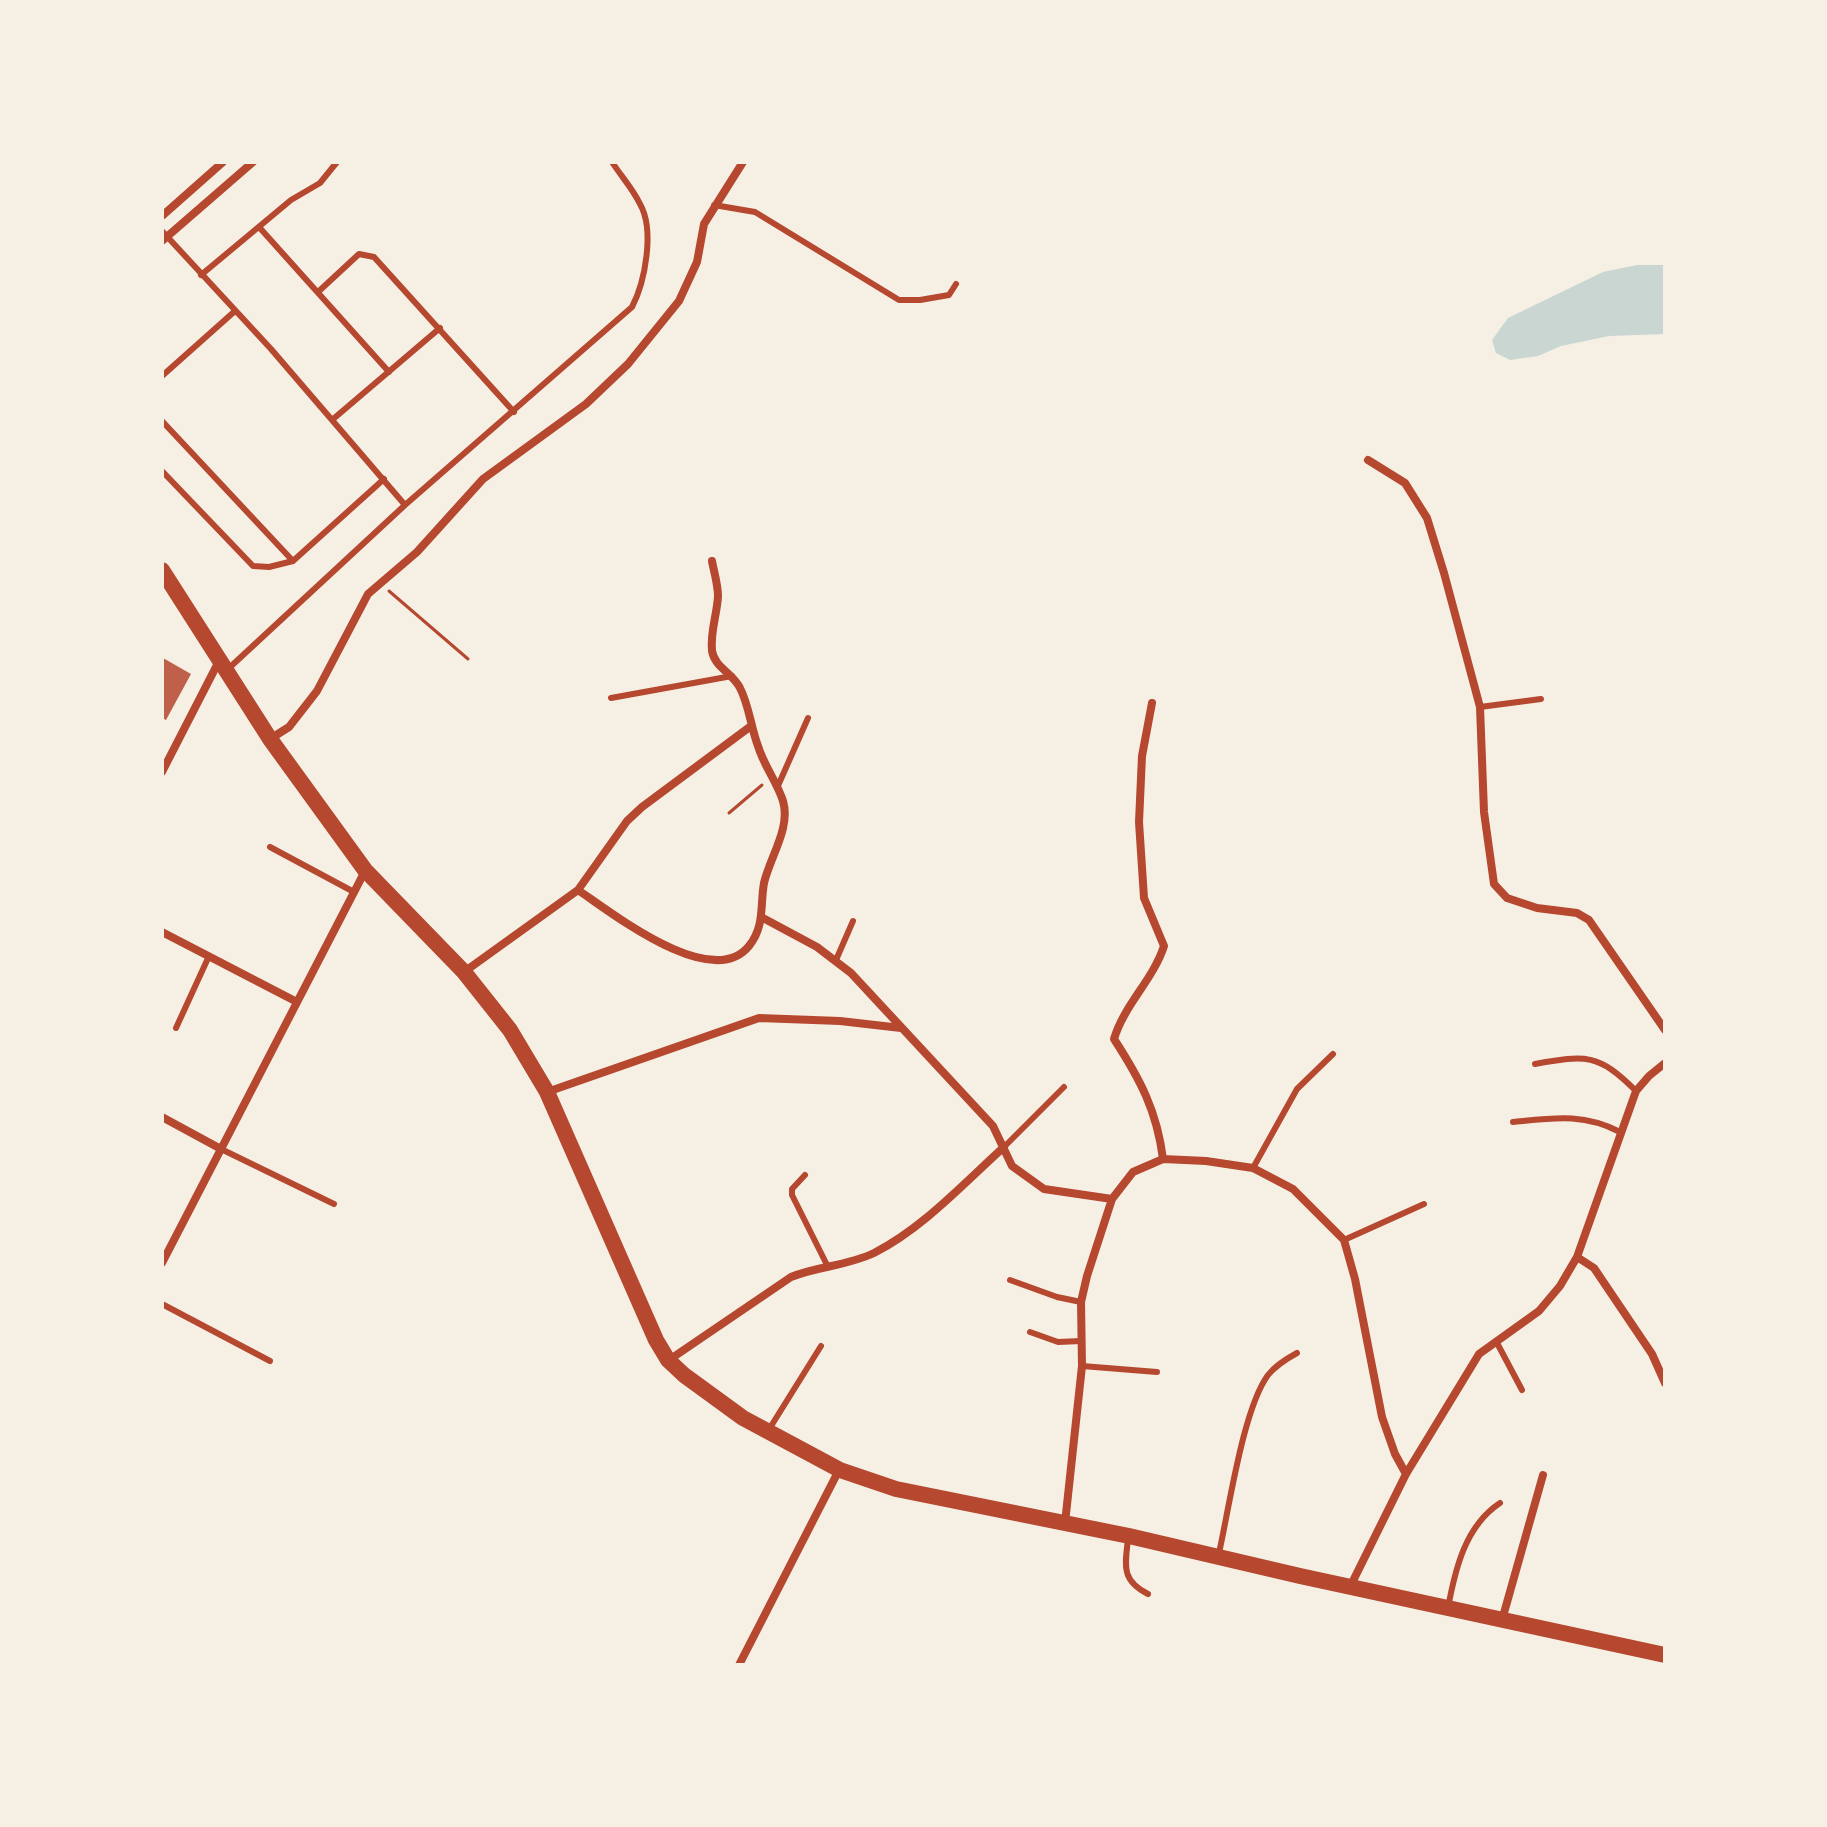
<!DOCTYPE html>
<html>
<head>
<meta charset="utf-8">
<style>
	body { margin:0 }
	#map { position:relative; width:1827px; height:1827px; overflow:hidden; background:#f6efe4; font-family:Commissioner,sans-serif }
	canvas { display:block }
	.frame { position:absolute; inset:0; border:164px solid #f6efe4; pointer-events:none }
</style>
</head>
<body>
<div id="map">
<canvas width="1827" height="1827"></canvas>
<div class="frame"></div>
</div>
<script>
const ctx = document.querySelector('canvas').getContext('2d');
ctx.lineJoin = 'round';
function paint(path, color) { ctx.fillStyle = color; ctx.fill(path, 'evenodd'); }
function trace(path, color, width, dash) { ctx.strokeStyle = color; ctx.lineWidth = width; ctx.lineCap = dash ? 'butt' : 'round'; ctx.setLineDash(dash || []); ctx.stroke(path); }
paint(new Path2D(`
	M 1637,265 L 1665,265 L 1665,334 L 1609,336 L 1561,346 L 1538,356 L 1510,360 L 1496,353 L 1492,340 L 1508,318 L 1603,272 Z`), '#c9d6d2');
paint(new Path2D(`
	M 163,658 L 191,674 L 166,720 L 162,718 Z`), '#bf614a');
trace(new Path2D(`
	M 389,591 L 468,659
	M 729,813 L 762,785`), '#b5482f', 3);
trace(new Path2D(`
	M 714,205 L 755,212 L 899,300 L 920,300 L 949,295 L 956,284
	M 259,227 L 389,372
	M 162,231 L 271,349 L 405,505
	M 201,275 L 291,200 L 320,183 L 337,162
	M 318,292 L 359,254 L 374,257 L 514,412
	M 162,376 L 235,311
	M 332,420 L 440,328
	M 162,421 L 293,561
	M 162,471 L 253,566 L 269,567 L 293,561 L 384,479
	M 228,669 L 405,505 L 632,307 C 645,282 655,230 640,204 C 633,189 621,176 612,162
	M 611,698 L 732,676
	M 1480,707 L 1541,699
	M 777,788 L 808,718
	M 270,847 L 354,892
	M 836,960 L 853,921
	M 176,1028 L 209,956
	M 1535,1064 C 1586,1055 1598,1053 1636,1091
	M 1513,1122 C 1554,1118 1583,1113 1620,1132
	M 1004,1147 L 1064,1087
	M 221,1149 L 334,1204
	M 1253,1168 L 1297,1089 L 1333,1054
	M 805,1175 L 792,1189 L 792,1195 L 828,1267
	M 1344,1240 L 1424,1204
	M 1010,1280 L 1057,1297 L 1081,1302
	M 162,1304 L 270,1361
	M 1030,1332 L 1058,1342 L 1081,1341
	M 1496,1341 L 1522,1390
	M 1082,1366 L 1157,1372
	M 768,1431 L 821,1346
	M 1128,1539 C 1125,1566 1121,1580 1148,1594
	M 1219,1553 C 1229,1509 1243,1409 1268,1375 C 1276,1365 1286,1359 1297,1353
	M 1448,1608 C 1455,1570 1465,1526 1500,1503`), '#b5482f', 6);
trace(new Path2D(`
	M 162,216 L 223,162
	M 162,241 L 253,162
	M 1368,460 L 1405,483 L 1427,518 L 1444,573 L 1480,707 L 1484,812 L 1494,884 L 1507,898 L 1537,908 L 1577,913 L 1589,920 L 1665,1030
	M 1152,703 L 1142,756 L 1139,822 L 1144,898 L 1164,946 C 1153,980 1124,1005 1114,1039 C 1140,1079 1157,1111 1163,1159
	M 270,739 L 289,727 L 317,691 L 368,594 L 417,552 L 483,479 L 586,404 L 628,364 L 679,301 L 697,262 L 704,224 L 743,162
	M 162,772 L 219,661
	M 578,890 C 612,913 712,992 749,946 C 765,926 760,905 764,883 C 770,857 791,828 783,801 C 777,782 764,766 758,746 C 751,728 749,705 740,688 C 733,673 715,668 712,651 C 710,632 717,615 718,596 C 718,585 714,572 712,561
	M 763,918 L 817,947 L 851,973 L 993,1126 L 1012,1166 L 1044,1189 L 1112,1199
	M 162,932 L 297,1002
	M 464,972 L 578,890 L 627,821 L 642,807 L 751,726
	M 547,1092 L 759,1018 L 840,1021 L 901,1028
	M 162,1117 L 221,1149
	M 1577,1257 L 1594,1268 L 1652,1354 L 1665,1383
	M 162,1263 L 365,871
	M 669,1360 L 791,1277 C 818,1266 847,1266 874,1253 C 923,1228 963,1184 1004,1147
	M 1065,1523 L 1082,1366 L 1081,1302 L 1087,1276 L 1112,1199 L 1133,1172 L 1163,1159 L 1206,1161 L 1253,1168 L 1293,1189 L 1344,1240 L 1355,1279 L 1382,1417 L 1395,1454 L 1406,1474
	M 1350,1587 L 1406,1474 L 1479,1354 L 1539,1311 L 1560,1286 L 1577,1257 L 1636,1091 L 1649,1076 L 1665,1063
	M 1502,1620 L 1543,1475
	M 739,1665 L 839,1470`), '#b5482f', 8);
trace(new Path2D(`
	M 162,570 L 270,739 L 365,870 L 464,972 L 510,1030 L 547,1092 L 656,1340 L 668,1360 L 684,1375 L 743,1418 L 840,1470 L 896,1489 L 1129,1536 L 1300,1576 L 1665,1655`), '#b5482f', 16);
</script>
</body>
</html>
